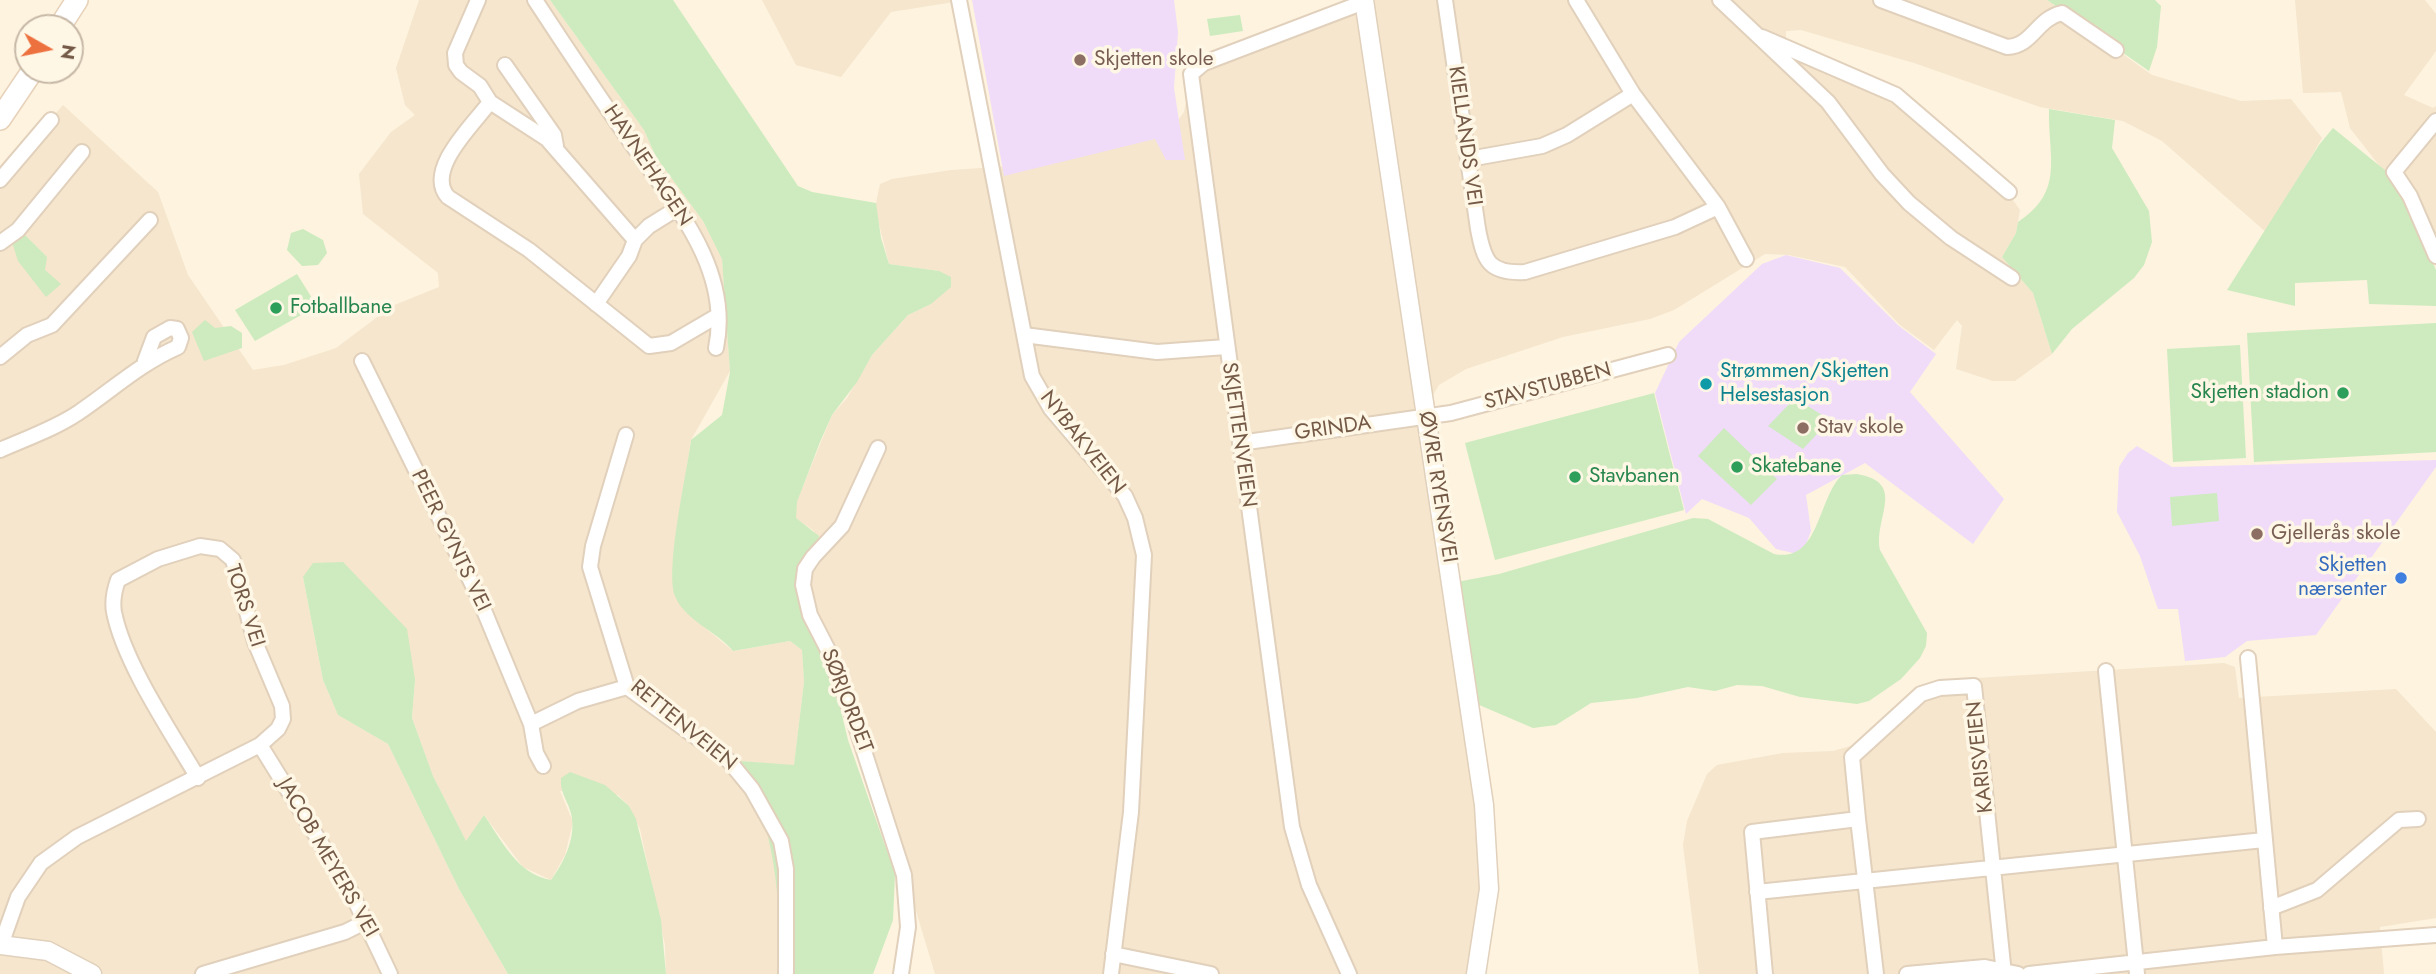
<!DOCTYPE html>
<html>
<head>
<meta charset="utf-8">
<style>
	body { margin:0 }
	#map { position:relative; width:2436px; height:974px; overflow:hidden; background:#fdf3df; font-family:Jost,sans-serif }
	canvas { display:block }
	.north { position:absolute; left:14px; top:14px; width:70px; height:70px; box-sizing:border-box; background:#fff7e6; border:2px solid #c7b8a6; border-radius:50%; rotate:99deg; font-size:19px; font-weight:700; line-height:28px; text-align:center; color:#745a46 }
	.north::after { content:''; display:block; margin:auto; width:24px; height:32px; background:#ed713e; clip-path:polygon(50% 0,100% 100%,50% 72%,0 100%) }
</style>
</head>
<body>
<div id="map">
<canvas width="2436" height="974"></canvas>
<div class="north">N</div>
</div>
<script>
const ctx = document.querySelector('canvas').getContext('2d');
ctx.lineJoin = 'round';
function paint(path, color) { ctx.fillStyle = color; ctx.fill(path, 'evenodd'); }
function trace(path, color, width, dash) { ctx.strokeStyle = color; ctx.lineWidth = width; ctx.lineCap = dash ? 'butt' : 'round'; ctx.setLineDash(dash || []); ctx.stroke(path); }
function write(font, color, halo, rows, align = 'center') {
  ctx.font = font + ' Jost,sans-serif'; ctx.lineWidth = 7; ctx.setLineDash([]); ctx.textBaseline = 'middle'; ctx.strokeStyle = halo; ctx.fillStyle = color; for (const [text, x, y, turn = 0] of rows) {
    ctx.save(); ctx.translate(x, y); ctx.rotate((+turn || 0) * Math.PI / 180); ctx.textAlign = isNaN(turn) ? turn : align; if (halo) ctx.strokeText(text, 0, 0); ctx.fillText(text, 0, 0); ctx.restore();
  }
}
paint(new Path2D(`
	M 419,0 L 550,0 L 644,130 L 656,157 L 703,221 L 722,258 L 730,371 L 691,440 L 675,546 L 685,611 L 733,651 L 790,641 L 802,650 L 804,682 L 794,766 L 741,761 L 762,813 L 776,862 L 781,974 L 666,974 L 665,945 L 640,829 L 629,806 L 618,795 L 560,791 L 573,822 L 565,855 L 551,880 L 523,867 L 484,815 L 466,842 L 433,776 L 412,718 L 415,680 L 303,577 L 323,680 L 338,715 L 388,744 L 459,889 L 508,974 L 0,974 L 0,178 L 63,105 L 158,192 L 188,275 L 253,370 L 284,365 L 336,348 L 392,306 L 439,287 L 438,273 L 363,214 L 359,174 L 391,132 L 415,115 L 405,105 L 396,68 Z
	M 762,0 L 954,0 L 954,2 L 891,12 L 841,77 L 796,65 Z
	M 1343,0 L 2047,0 L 2152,75 L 2241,101 L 2291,99 L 2322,138 L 2267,233 L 2162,141 L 2123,121 L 2040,107 L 1914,63 L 1801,30 L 1786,31 L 1786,39 L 1800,55 L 1922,119 L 1986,162 L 2020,210 L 2016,233 L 2002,257 L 2033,293 L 2052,354 L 2015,381 L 1993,381 L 1956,369 L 1962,326 L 1957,320 L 1934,350 L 1900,325 L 1845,267 L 1789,255 L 1765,254 L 1674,310 L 1650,319 L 1563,337 L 1466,369 L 1439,385 L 1427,405 L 1490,854 L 1473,974 L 935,974 L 895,841 L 822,620 L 806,611 L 814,531 L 795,518 L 797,501 L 832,415 L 847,398 L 872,355 L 908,315 L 931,304 L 939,271 L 889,264 L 875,208 L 880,184 L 892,179 L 951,170 L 1012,166 L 1177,122 L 1184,112 L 1194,61 L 1326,14 Z
	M 2295,0 L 2425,0 L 2436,14 L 2436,51 L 2404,95 L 2433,108 L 2436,106 L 2436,247 L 2392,182 L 2350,128 L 2341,92 L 2303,93 Z
	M 2224,663 L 2235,667 L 2239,698 L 2396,689 L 2436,732 L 2436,918 L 2380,927 L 2384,974 L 1699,974 L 1683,845 L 1687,821 L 1707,774 L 1717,765 L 1783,753 L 1833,751 L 1861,743 L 1917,695 L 1977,678 Z`), '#f5e6cd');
paint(new Path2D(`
	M 972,0 L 1174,0 L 1178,32 L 1174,88 L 1185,160 L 1166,160 L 1155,139 L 1004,176 Z
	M 1786,255 L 1840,268 L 1899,326 L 1936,354 L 1910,392 L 2004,499 L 1973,544 L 1865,463 L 1806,495 L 1811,531 L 1802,555 L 1776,549 L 1749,518 L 1702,499 L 1686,514 L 1655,393 L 1679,342 L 1762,264 Z
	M 2137,446 L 2172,467 L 2436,460 L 2436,467 L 2316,635 L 2247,641 L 2225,657 L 2185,661 L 2178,609 L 2158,609 L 2140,556 L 2117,512 L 2119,467 L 2128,453 Z`), '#f0dcf9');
paint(new Path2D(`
	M 550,0 L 673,0 L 798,186 L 812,192 L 876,203 L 881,238 L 889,264 L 939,271 L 951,277 L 951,287 L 931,304 L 908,315 L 872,355 L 857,382 L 832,415 L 820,442 L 797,502 L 796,518 L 819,536 L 805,588 L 830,665 L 848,740 L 895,874 L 893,920 L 873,974 L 781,974 C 779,893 777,835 740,761 L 794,765 L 804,682 L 802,650 L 790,641 L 733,651 C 718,632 684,620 675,596 C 665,568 687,473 691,440 L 722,415 L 730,372 L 722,259 L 703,221 L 656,157 L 644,130 Z
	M 2047,0 L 2155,0 L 2161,6 L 2157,47 L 2149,71 Z
	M 1240,15 L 1243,31 L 1210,36 L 1207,19 Z
	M 2049,109 L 2115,120 L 2112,148 L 2149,211 L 2152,242 L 2144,265 L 2134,278 L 2072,329 L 2052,354 L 2033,293 L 2002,257 L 2016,233 L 2018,222 C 2065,191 2048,158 2049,109 Z
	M 2333,128 L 2386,171 L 2407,202 L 2436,270 L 2436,306 L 2369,304 L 2367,280 L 2295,283 L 2295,306 L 2227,290 L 2319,145 Z
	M 303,229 L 323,240 L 327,253 L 318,265 L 302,266 L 287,250 L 291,233 Z
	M 23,233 L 47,257 L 45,270 L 61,284 L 46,297 L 18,261 L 12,242 Z
	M 297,274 L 317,306 L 255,341 L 235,310 Z
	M 205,320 L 215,328 L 231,326 L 242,333 L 242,348 L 204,361 L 192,332 Z
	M 2436,323 L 2436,452 L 2254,462 L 2247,333 Z
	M 2240,345 L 2246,458 L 2173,462 L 2167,349 Z
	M 1654,393 L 1684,510 L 1495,560 L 1465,443 Z
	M 1795,398 L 1830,420 L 1803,449 L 1768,426 Z
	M 1724,428 L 1777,479 L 1751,505 L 1698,456 Z
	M 1857,474 C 1908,483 1873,518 1880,550 L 1927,633 L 1926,646 L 1920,658 L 1901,679 L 1869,701 L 1857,704 L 1800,697 L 1762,686 L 1737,685 L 1715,691 L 1688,687 L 1637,698 L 1591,703 L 1556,725 L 1533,728 L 1477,704 L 1446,584 L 1499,574 L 1693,518 L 1708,519 L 1774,554 C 1820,563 1817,499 1842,475 Z
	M 2217,493 L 2219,521 L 2172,526 L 2170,497 Z
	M 343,562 L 407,629 L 415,680 L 412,718 L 433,776 L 466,841 L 484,815 C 502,841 517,874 551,880 C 565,861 578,834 570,810 C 566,798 560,792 561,778 L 570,772 L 605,785 L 629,806 L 636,819 L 661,920 L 666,974 L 508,974 L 459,889 L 388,744 L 338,715 L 323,680 L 303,577 L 313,563 Z`), '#cdebbe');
const minor = new Path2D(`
	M 478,0 L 455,53 L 456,65 L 461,72 L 480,86 L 490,102 L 547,139 L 635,240
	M 535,0 C 565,46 596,92 627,137 C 669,199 733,266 716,348
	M 959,0 L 1032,376 L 1051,409 L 1125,496 L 1135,518 L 1144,555 L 1131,812 L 1111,974
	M 1445,0 L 1478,229 C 1484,261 1489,274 1525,272 L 1675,227 L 1718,207
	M 1576,0 L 1633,94 L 1718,207 L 1746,259
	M 1720,0 L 1828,102 L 1882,174 L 1909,203 L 1951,238 L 2012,278
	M 1881,0 L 2007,47 C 2033,46 2036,19 2062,13 L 2116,50
	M 1762,37 L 1896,95 L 2009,192
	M 505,65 L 554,135 L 556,146
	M 490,102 C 474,124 424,170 448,197 L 529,250 L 649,346 L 671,343 L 717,316
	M 2436,121 L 2394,172 L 2410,196 L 2436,256
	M 1469,159 L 1542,146 L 1567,135 L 1633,94
	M 0,180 L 51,120
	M 0,243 L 18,230 L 82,152
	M 596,304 L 629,256 L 635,240 L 649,226 L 678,208
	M 1024,335 L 1157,352 L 1226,347
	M 0,357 L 27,335 L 52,325 L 150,220
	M 362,361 L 478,596 L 531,724
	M 626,435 L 593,546 L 590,567 L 627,687 L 729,761 L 752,789 L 781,841 L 786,869 L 786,974
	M 1240,443 L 1451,413 L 1668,355
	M 878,448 L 842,526 L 813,557 L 805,569 L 803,585 L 810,615 L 827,648 L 853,717 L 904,875 L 908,927 L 901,974
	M 0,450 C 27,438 54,429 78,413 C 112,390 141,363 178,347 L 181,338 L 177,329 L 170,328 L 154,337 L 145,361
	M 2248,658 L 2275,947
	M 2106,671 L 2137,974
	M 260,745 L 351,892 L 390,974
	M 543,766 L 536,753 L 531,724 L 578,701 L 627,687
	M 1858,819 L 1876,974
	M 1757,892 L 2264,840
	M 2271,908 L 2317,890 L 2399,820 L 2418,819
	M 1,945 L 18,897 L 41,863 L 77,837 L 260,745 L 278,729 L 283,719 L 282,706 L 255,642 L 233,560 L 220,549 L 200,546 L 158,559 L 118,580 C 114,591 112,600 114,612 C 124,663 171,732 198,778
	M 1113,954 L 1211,974
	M 203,974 L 345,932 L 367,921
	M 1349,974 L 1309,885 L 1292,827 L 1191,74 L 1204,63 L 1364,2
	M 1765,974 L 1752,832 L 1858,819 L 1852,757 L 1921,694 L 1940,688 L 1974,686 L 2004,974
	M 1907,974 L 1985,967 L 2018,974
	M 2029,974 L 2275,947 L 2436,935`);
const tertiary = new Path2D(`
	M 1364,0 L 1484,805 L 1489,889 L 1476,974
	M 0,945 L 48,951 L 92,974`);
const secondary = new Path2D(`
	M 59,28 L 77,0
	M 0,119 L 33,70`);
trace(minor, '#e1d0bb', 18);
trace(tertiary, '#e1d0bb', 21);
trace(secondary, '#e7d1b9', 24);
trace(minor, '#fff', 14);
trace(tertiary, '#fff', 18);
trace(secondary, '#fff', 21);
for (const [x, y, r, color] of [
	[1080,60,7,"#8d6e63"],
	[276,308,7,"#2e9e5b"],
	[1706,384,7,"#0f9aa8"],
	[2343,393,7,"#2e9e5b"],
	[1803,428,7,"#8d6e63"],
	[1737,467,7,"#2e9e5b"],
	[1575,477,7,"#2e9e5b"],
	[2257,534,7,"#8d6e63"],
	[2401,578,7,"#3f7fe0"]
]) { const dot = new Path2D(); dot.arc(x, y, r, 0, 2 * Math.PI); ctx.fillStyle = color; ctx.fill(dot); trace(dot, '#fff7e6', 2.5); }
write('21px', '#785e54', '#fff7e6', [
	["Skjetten skole",1094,60],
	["Stav skole",1817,428],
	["Gjellerås skole",2271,534]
], 'left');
write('21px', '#745a46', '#fff7e6', [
	["KIELLANDS VEI",1464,136,82],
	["HAVNEHAGEN",647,166,56],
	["STAVSTUBBEN",1548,387,-15],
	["GRINDA",1333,429,-8],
	["SKJETTENVEIEN",1238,435,82],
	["NYBAKVEIEN",1082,443,52],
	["ØVRE RYENSVEI",1437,487,81],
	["PEER GYNTS VEI",450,541,64],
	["TORS VEI",244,606,72],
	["SØRJORDET",846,701,69],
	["RETTENVEIEN",683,726,39],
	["KARISVEIEN",1981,757,-96],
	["JACOB MEYERS VEI",327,858,60]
]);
write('21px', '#27864d', '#fff7e6', [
	["Fotballbane",290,308],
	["Skjetten stadion",2329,393,"right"],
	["Skatebane",1751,467],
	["Stavbanen",1589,477]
], 'left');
write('21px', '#0d838f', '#fff7e6', [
	["Strømmen/Skjetten",1720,372],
	["Helsestasjon",1720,396]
], 'left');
write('21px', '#366cbe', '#fff7e6', [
	["Skjetten",2387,566],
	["nærsenter",2387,590]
], 'right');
</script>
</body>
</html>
